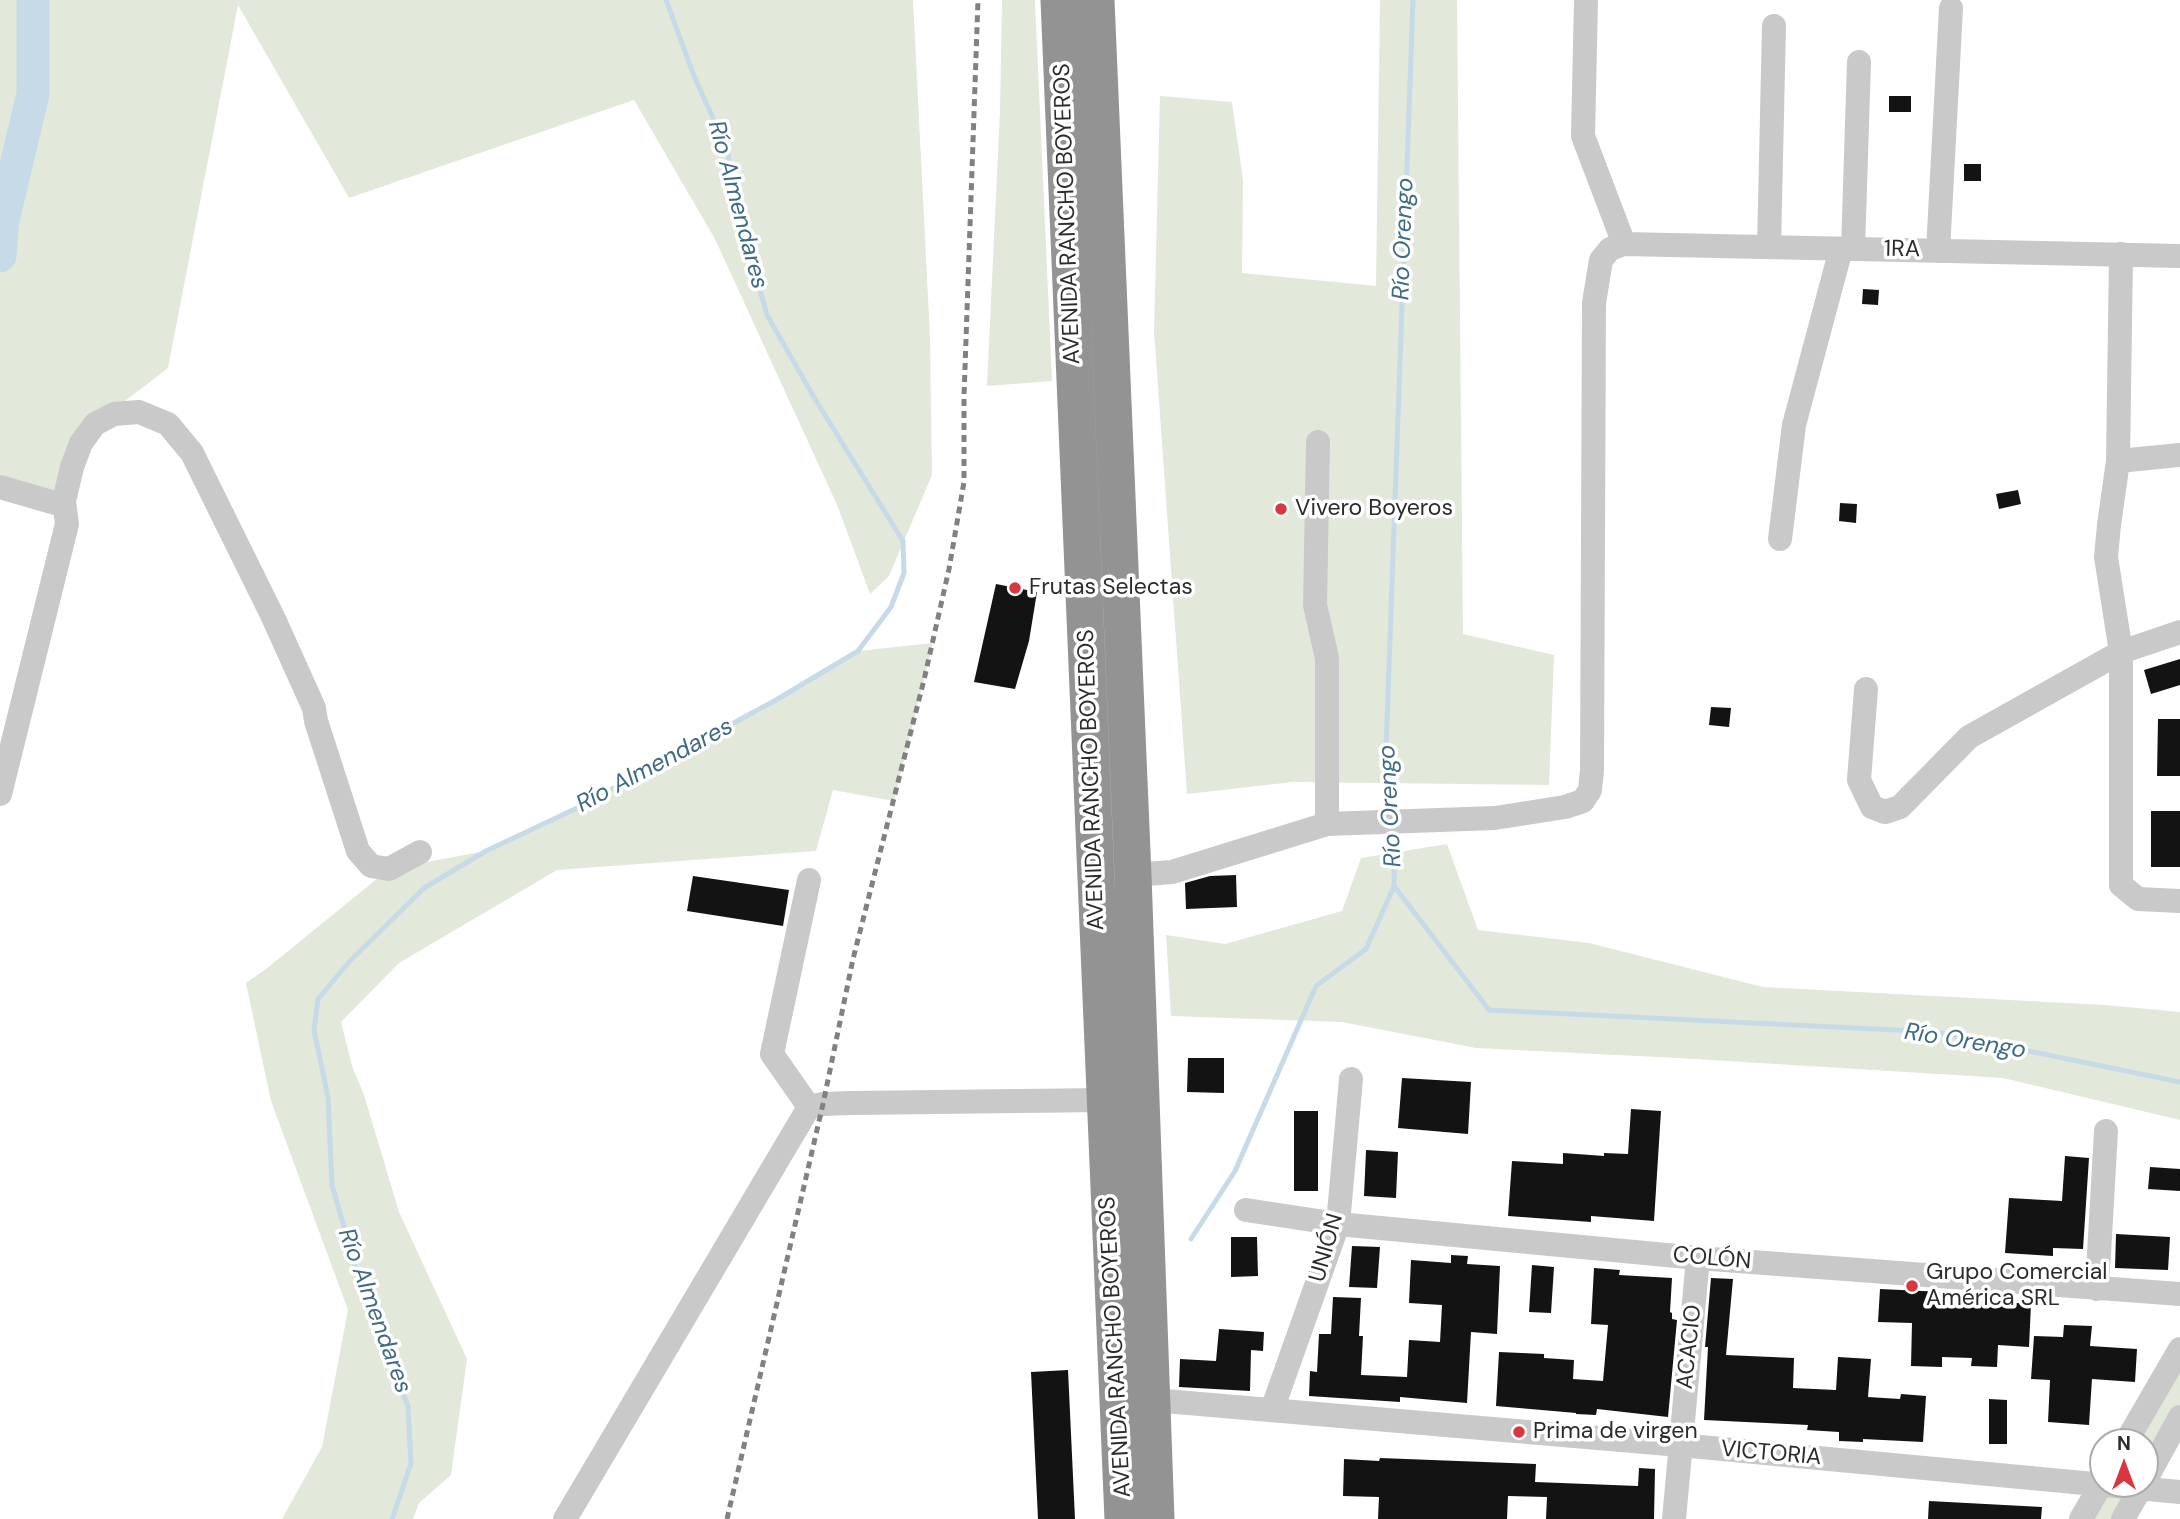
<!DOCTYPE html>
<html>
<head>
<meta charset="utf-8">
<style>
	body { margin:0 }
	#map { position:relative; width:2180px; height:1519px; overflow:hidden; background:#fff; font-family:"DM Sans",sans-serif }
	canvas { display:block }
	.north { position:absolute; left:2089px; top:1428px; width:70px; height:70px; box-sizing:border-box; background:#fff; border:2px solid #ababab; border-radius:50%; rotate:0deg; font-size:19px; font-weight:700; line-height:28px; text-align:center; color:#2c2c2c }
	.north::after { content:''; display:block; margin:auto; width:24px; height:32px; background:#da363f; clip-path:polygon(50% 0,100% 100%,50% 72%,0 100%) }
</style>
</head>
<body>
<div id="map">
<canvas width="2180" height="1519"></canvas>
<div class="north">N</div>
</div>
<script>
const ctx = document.querySelector('canvas').getContext('2d');
ctx.lineJoin = 'round';
function paint(path, color) { ctx.fillStyle = color; ctx.fill(path, 'evenodd'); }
function trace(path, color, width, dash) { ctx.strokeStyle = color; ctx.lineWidth = width; ctx.lineCap = dash ? 'butt' : 'round'; ctx.setLineDash(dash || []); ctx.stroke(path); }
function write(font, color, halo, rows, align = 'center') {
  ctx.font = font + ' "DM Sans",sans-serif'; ctx.lineWidth = 7; ctx.setLineDash([]); ctx.textBaseline = 'middle'; ctx.strokeStyle = halo; ctx.fillStyle = color; for (const [text, x, y, turn = 0] of rows) {
    ctx.save(); ctx.translate(x, y); ctx.rotate((+turn || 0) * Math.PI / 180); ctx.textAlign = isNaN(turn) ? turn : align; if (halo) ctx.strokeText(text, 0, 0); ctx.fillText(text, 0, 0); ctx.restore();
  }
}
paint(new Path2D(`
	M 0,0 L 913,0 L 930,337 L 932,475 L 889,576 L 870,594 L 838,507 L 715,239 L 634,100 L 349,198 L 238,5 L 168,368 L 95,424 L 55,503 L 0,487 Z
	M 1002,0 L 1035,0 L 1052,381 L 987,386 L 1000,112 Z
	M 1380,0 L 1457,0 L 1463,634 L 1554,655 L 1549,785 L 1293,782 L 1187,794 L 1154,331 L 1160,96 L 1232,102 L 1243,180 L 1242,273 L 1376,286 Z
	M 933,643 L 894,801 L 833,790 L 816,851 L 557,870 L 399,963 L 341,1022 L 352,1066 L 364,1095 L 399,1212 L 467,1359 L 451,1475 L 419,1503 L 413,1519 L 282,1519 L 322,1447 L 348,1310 L 271,1101 L 246,983 L 266,969 L 389,869 L 486,851 L 575,809 L 776,700 L 858,651 Z
	M 1447,844 L 1478,930 L 1589,943 L 1763,987 L 2105,1005 L 2180,1012 L 2180,1120 L 2003,1078 L 1678,1058 L 1476,1048 L 1342,1022 L 1171,1016 L 1166,935 L 1225,944 L 1342,911 L 1361,858 Z
	M 2180,1356 L 2180,1405 L 2145,1467 L 2145,1442 L 2131,1442 Z
	M 2107,1484 L 2135,1484 L 2116,1519 L 2087,1519 Z`), '#e2e9da');
trace(new Path2D(`
	M 1395,815 L 1386,750 L 1413,0
	M 1395,828 L 1394,886 L 1489,1010 L 1936,1032 L 2180,1082
	M 1191,1239 L 1235,1171 L 1316,986 L 1366,949 L 1394,886
	M 392,1519 L 411,1464 L 408,1406 L 363,1294 L 332,1185 L 328,1097 L 314,1030 L 318,999 L 349,962 L 424,888 L 486,851 L 575,809 L 776,700 L 858,651 L 891,607 L 904,573 L 903,541 L 815,399 L 767,315 L 742,226 L 727,149 L 694,76 L 666,0`), '#c7dae8', 5);
trace(new Path2D(`
	M 0,256 L 3,220 L 33,94 L 33,0`), '#c7dae8', 33);
paint(new Path2D(`
	M 1889,96 L 1911,96 L 1911,112 L 1889,112 Z
	M 1964,164 L 1981,164 L 1981,181 L 1964,181 Z
	M 1863,289 L 1879,290 L 1878,305 L 1862,304 Z
	M 2018,490 L 2021,504 L 1999,509 L 1996,494 Z
	M 1840,503 L 1857,504 L 1856,523 L 1839,521 Z
	M 996,584 L 1037,592 L 1029,641 L 1015,689 L 974,682 Z
	M 2180,659 L 2180,685 L 2151,694 L 2144,670 Z
	M 1711,707 L 1731,708 L 1729,727 L 1709,725 Z
	M 2158,719 L 2180,719 L 2180,776 L 2157,776 Z
	M 2151,811 L 2180,811 L 2180,867 L 2151,867 Z
	M 1236,875 L 1237,907 L 1186,909 L 1185,883 L 1210,876 Z
	M 693,876 L 789,890 L 783,926 L 687,911 Z
	M 1188,1058 L 1224,1058 L 1224,1093 L 1187,1092 Z
	M 1402,1078 L 1471,1082 L 1468,1134 L 1398,1128 Z
	M 1631,1109 L 1661,1111 L 1654,1221 L 1591,1216 L 1591,1222 L 1508,1216 L 1512,1161 L 1563,1164 L 1563,1153 L 1604,1156 L 1604,1153 L 1628,1154 Z
	M 1294,1111 L 1318,1111 L 1318,1191 L 1294,1191 Z
	M 1366,1150 L 1398,1152 L 1396,1198 L 1364,1196 Z
	M 2065,1156 L 2089,1158 L 2083,1249 L 2053,1248 L 2053,1256 L 2005,1253 L 2009,1198 L 2062,1201 Z
	M 2150,1167 L 2180,1169 L 2180,1191 L 2148,1189 Z
	M 2116,1234 L 2170,1237 L 2168,1270 L 2115,1268 Z
	M 1231,1237 L 1257,1237 L 1258,1276 L 1231,1277 Z
	M 1352,1246 L 1380,1247 L 1377,1288 L 1349,1287 Z
	M 1451,1255 L 1468,1256 L 1467,1264 L 1500,1266 L 1497,1334 L 1471,1332 L 1467,1403 L 1400,1397 L 1400,1402 L 1309,1396 L 1310,1371 L 1317,1372 L 1319,1334 L 1331,1334 L 1333,1297 L 1361,1298 L 1359,1336 L 1363,1336 L 1361,1375 L 1407,1377 L 1409,1340 L 1440,1342 L 1442,1305 L 1409,1303 L 1411,1260 L 1451,1263 Z
	M 1532,1265 L 1554,1267 L 1551,1313 L 1529,1312 Z
	M 1594,1268 L 1620,1270 L 1619,1275 L 1672,1278 L 1670,1312 L 1672,1313 L 1672,1319 L 1677,1320 L 1668,1417 L 1597,1409 L 1596,1415 L 1576,1414 L 1576,1413 L 1496,1406 L 1499,1352 L 1544,1354 L 1544,1358 L 1574,1360 L 1573,1379 L 1603,1381 L 1608,1325 L 1591,1324 Z
	M 1711,1278 L 1733,1279 L 1726,1355 L 1794,1358 L 1793,1388 L 1836,1390 L 1838,1357 L 1871,1359 L 1868,1397 L 1900,1399 L 1901,1394 L 1926,1396 L 1923,1442 L 1863,1439 L 1863,1442 L 1839,1441 L 1839,1432 L 1807,1430 L 1808,1425 L 1704,1420 L 1708,1347 L 1705,1347 Z
	M 1880,1289 L 1944,1292 L 1944,1298 L 2031,1304 L 2029,1347 L 1998,1345 L 1997,1367 L 1971,1366 L 1972,1358 L 1942,1357 L 1942,1367 L 1911,1366 L 1912,1323 L 1878,1322 Z
	M 2064,1325 L 2092,1326 L 2090,1346 L 2137,1349 L 2135,1382 L 2092,1379 L 2089,1425 L 2048,1422 L 2050,1380 L 2031,1379 L 2034,1336 L 2063,1337 Z
	M 1219,1329 L 1264,1332 L 1263,1351 L 1251,1350 L 1250,1391 L 1179,1387 L 1180,1359 L 1216,1361 Z
	M 1068,1370 L 1075,1519 L 1038,1519 L 1031,1372 Z
	M 1989,1399 L 2007,1400 L 2007,1444 L 1989,1444 Z
	M 1380,1458 L 1536,1464 L 1535,1482 L 1638,1486 L 1639,1468 L 1655,1469 L 1654,1519 L 1546,1519 L 1547,1497 L 1508,1496 L 1507,1519 L 1378,1519 L 1379,1497 L 1343,1496 L 1344,1459 L 1379,1461 Z
	M 1929,1501 L 2042,1507 L 2041,1519 L 1928,1519 Z`), '#131313');
trace(new Path2D(`
	M 1586,0 L 1583,136 L 1624,244
	M 1769,247 L 1774,26
	M 1853,249 L 1859,62
	M 1938,251 L 1951,8
	M 2121,254 L 2118,461 L 2109,525 L 2106,557 L 2121,652 L 2121,885 L 2138,899 L 2180,901
	M 1318,442 L 1315,605 L 1327,658 L 1327,824
	M 2118,461 L 2180,455
	M 0,487 L 55,503 L 64,501
	M 1780,539 L 1794,425 L 1841,249
	M 1866,689 L 1859,780 L 1872,807 L 1885,812 L 1900,807 L 1969,737 L 2121,652 L 2180,632
	M 0,794 L 67,524 L 64,501 L 72,467 L 81,443 L 95,424 L 114,414 L 139,412 L 168,424 L 192,453 L 273,617 L 314,708 L 316,721 L 358,851 L 371,866 L 389,869 L 420,852
	M 1133,875 L 1172,872 L 1327,824 L 1495,818 L 1565,807 L 1583,801 L 1590,790 L 1592,770 L 1594,303 L 1601,260 L 1610,249 L 1624,244 L 2180,256
	M 809,880 L 772,1054 L 809,1107
	M 1246,1210 L 1338,1224 L 1698,1258 L 2180,1294
	M 2097,1289 L 2106,1131
	M 1153,1400 L 1680,1445 L 2180,1492
	M 1272,1410 L 1338,1224 L 1351,1079
	M 2126,1442 L 2180,1349
	M 2145,1481 L 2180,1417
	M 565,1519 L 809,1107 L 823,1104 L 851,1103 L 1104,1100
	M 1674,1519 L 1698,1258
	M 2081,1519 L 2103,1481
	M 2123,1519 L 2143,1484`), '#c9c9c9', 24);
trace(new Path2D(`
	M 1059,0 L 1123,1519
	M 1096,0 L 1133,875 L 1156,1519`), '#939393', 37);
trace(new Path2D(`
	M 727,1519 L 823,1104 L 853,959 L 924,680 L 949,569 L 964,482 L 964,396 L 978,0`), '#818181', 5, [7, 5]);
for (const [x, y, r, color] of [
	[1281,509,7,"#da363f"],
	[1015,588,7,"#da363f"],
	[1912,1286,7,"#da363f"],
	[1519,1432,7,"#da363f"]
]) { const dot = new Path2D(); dot.arc(x, y, r, 0, 2 * Math.PI); ctx.fillStyle = color; ctx.fill(dot); trace(dot, '#fff', 2.5); }
write('23px', '#2c2c2c', '#fff', [
	["AVENIDA RANCHO BOYEROS",1068,214,-92],
	["1RA",1902,250,1],
	["AVENIDA RANCHO BOYEROS",1092,780,-92],
	["UNIÓN",1327,1248,-74],
	["COLÓN",1712,1259,5],
	["AVENIDA RANCHO BOYEROS",1116,1347,-93],
	["ACACIO",1690,1347,-84],
	["VICTORIA",1771,1454,5]
]);
write('23px', '#2c2c2c', '#fff', [
	["Vivero Boyeros",1295,509],
	["Frutas Selectas",1029,588],
	["Grupo Comercial",1926,1273],
	["América SRL",1926,1299],
	["Prima de virgen",1533,1432]
], 'left');
write('italic 24px', '#3f6a88', '#fff', [
	["Río Almendares",737,205,75],
	["Río Orengo",1404,239,-88],
	["Río Almendares",655,766,-28],
	["Río Orengo",1391,806,-93],
	["Río Orengo",1965,1042,9],
	["Río Almendares",374,1311,70]
]);
</script>
</body>
</html>
